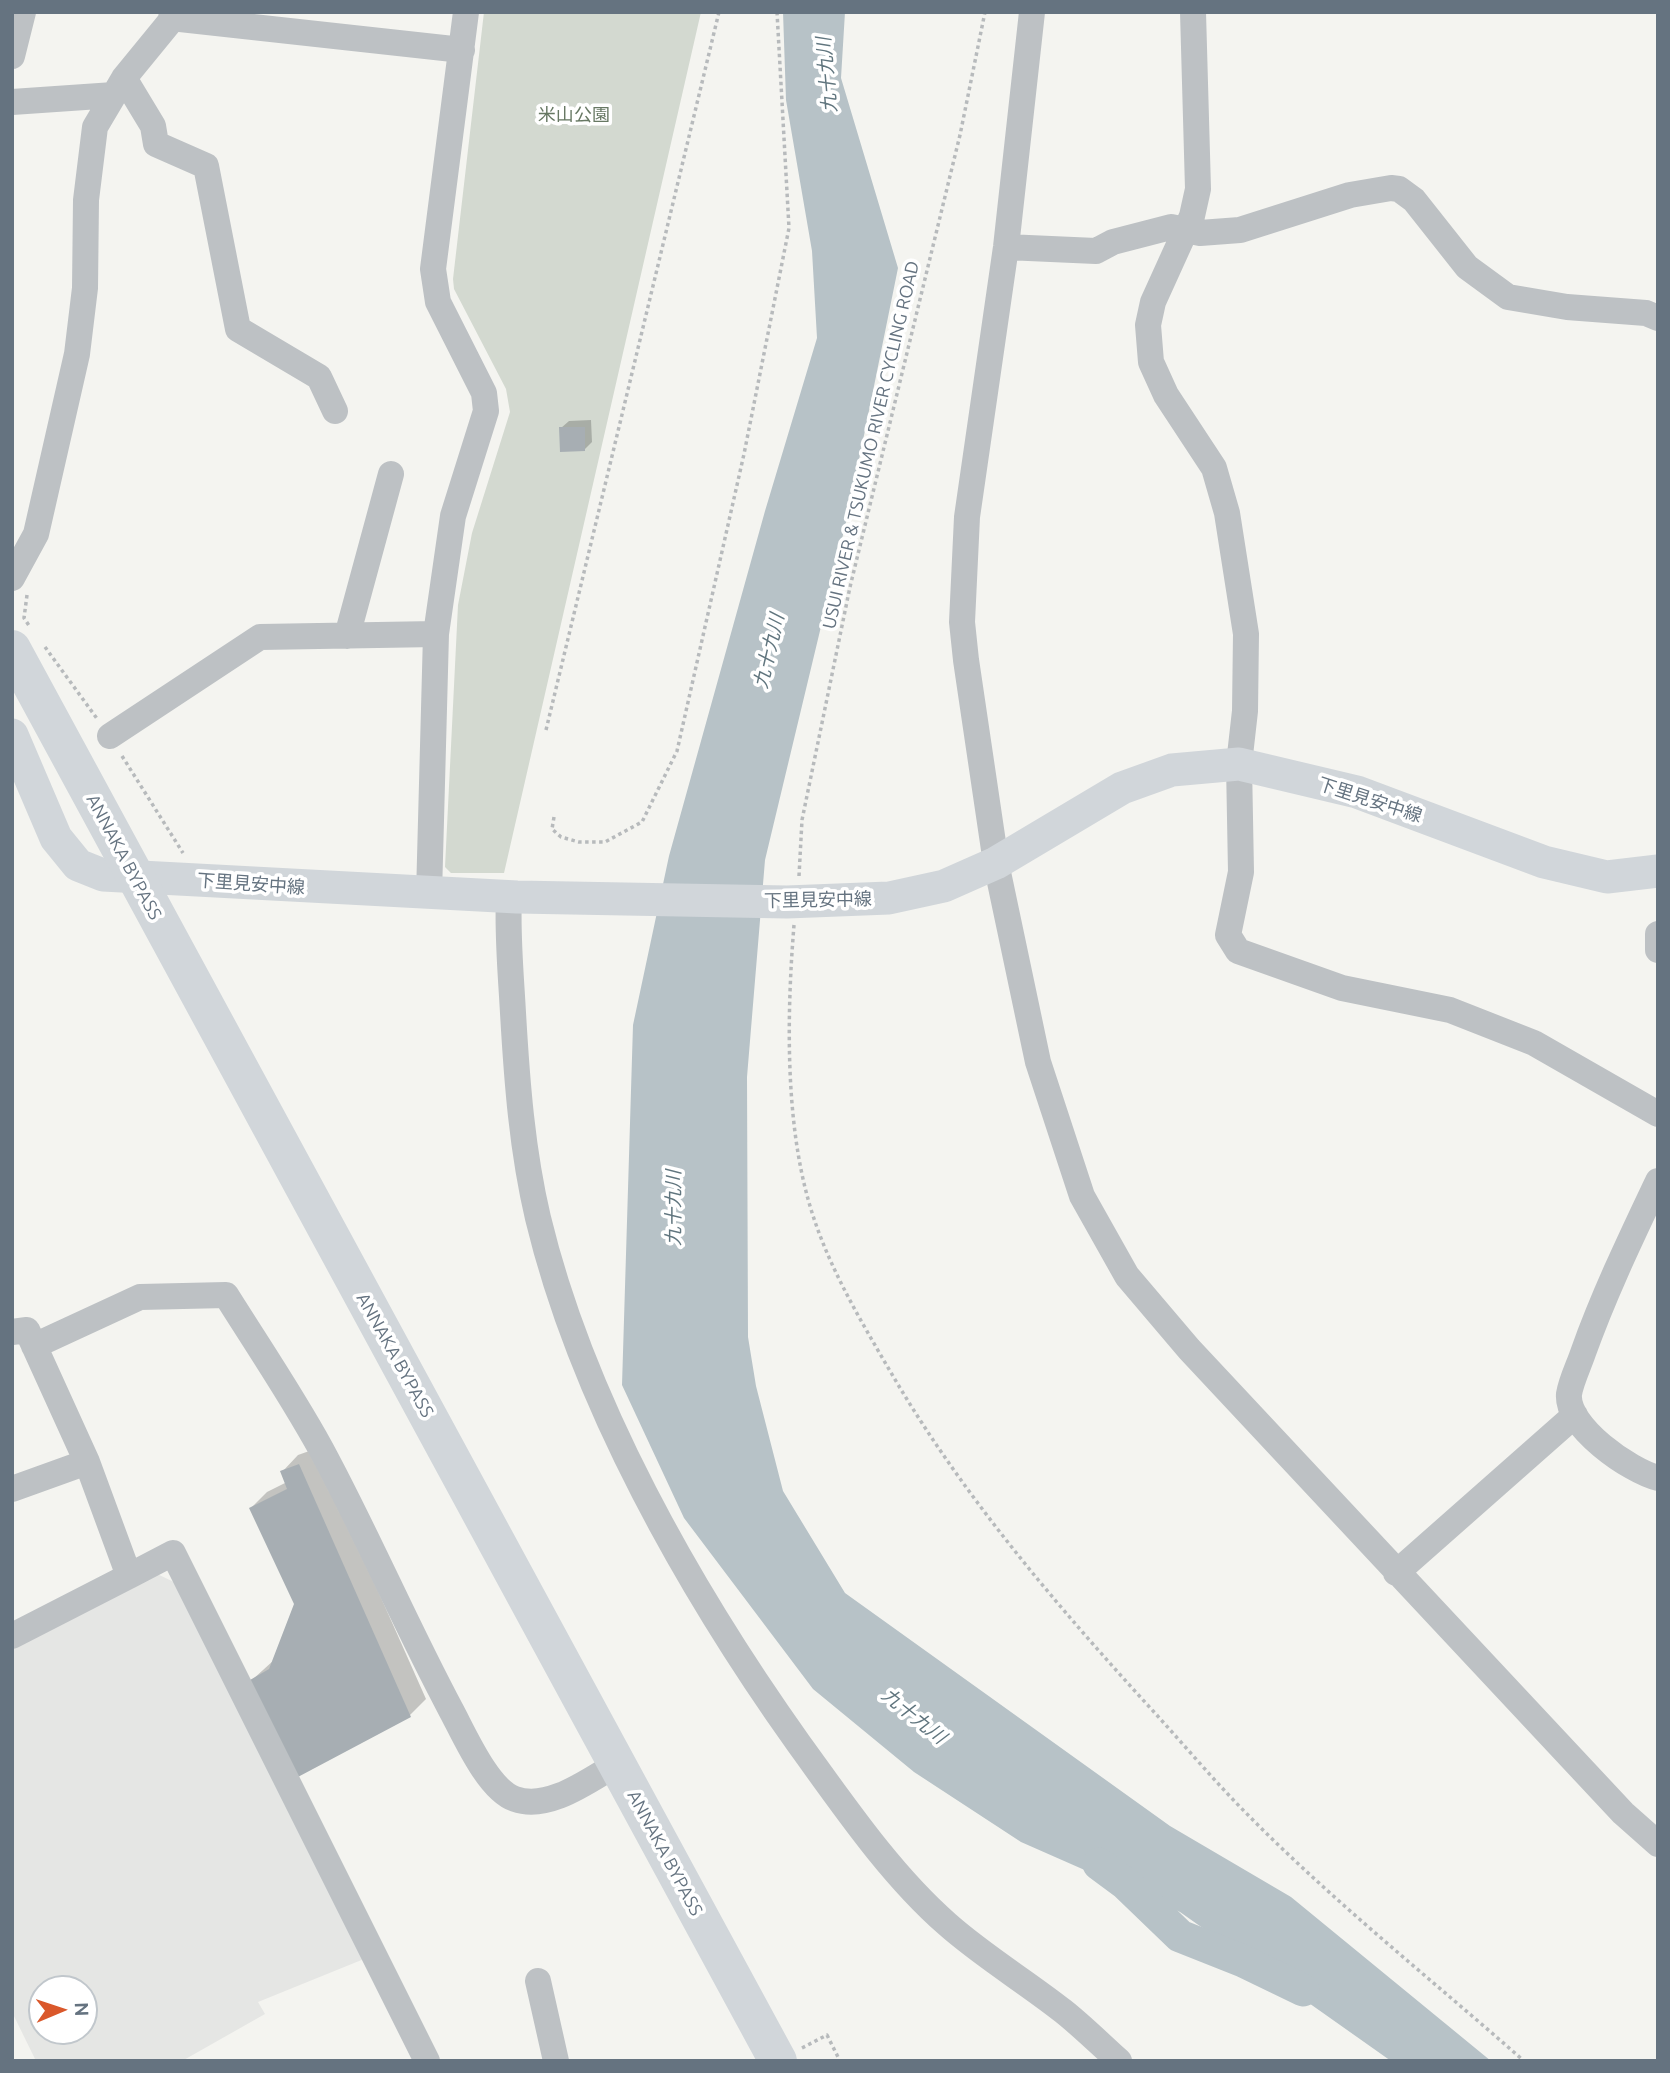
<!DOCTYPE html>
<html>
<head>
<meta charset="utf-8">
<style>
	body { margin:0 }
	#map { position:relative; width:1670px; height:2073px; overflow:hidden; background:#f4f4f0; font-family:Ubuntu,sans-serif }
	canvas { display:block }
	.frame { position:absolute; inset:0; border:14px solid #657380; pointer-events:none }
	.north { position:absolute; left:28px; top:1975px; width:70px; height:70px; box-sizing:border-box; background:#fff; border:2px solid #c1c7cc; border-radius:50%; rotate:88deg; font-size:19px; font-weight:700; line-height:28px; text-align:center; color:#657380 }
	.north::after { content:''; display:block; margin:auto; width:24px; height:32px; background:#da582b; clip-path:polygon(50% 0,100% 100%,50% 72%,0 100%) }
</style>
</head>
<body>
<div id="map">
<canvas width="1670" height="2073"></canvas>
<div class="frame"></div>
<div class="north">N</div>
</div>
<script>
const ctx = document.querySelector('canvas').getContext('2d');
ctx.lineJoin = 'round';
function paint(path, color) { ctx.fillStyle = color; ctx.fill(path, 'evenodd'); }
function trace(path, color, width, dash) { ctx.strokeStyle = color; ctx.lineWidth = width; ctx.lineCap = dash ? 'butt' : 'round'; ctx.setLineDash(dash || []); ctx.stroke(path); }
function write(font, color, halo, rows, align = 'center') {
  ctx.font = font + ' Ubuntu,"Noto Sans JP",sans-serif'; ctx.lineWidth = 7; ctx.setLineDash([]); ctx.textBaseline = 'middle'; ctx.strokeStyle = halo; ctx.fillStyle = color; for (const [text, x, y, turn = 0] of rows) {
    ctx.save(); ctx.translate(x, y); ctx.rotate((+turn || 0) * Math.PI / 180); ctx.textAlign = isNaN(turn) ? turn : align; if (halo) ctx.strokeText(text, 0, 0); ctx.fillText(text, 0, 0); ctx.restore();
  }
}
paint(new Path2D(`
	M 153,1572 L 176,1583 L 364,1959 L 258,2002 L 265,2014 L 182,2061 L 36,2061 L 12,2012 L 12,1645 ZM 42,1989 L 84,1989 L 84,2031 L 42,2031 Z`), '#e5e6e4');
paint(new Path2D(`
	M 484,12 L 701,12 L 504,873 L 451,873 L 445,867 L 458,605 L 472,533 L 510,412 L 506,389 L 454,289 L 453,279 Z`), '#d3d9d0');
paint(new Path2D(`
	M 783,12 L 845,12 L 841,78 L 898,268 L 848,514 L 765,860 L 747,1077 L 748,1337 L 756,1386 L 783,1491 L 845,1593 L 1170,1826 L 1291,1897 L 1491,2061 L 1391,2061 L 1180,1912 L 1021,1842 L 914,1772 L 813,1689 L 684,1518 L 622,1385 L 633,1025 L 669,856 L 765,511 L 817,338 L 812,251 L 786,100 Z`), '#b7c2c7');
paint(new Path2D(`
	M 591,420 L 592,442 L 584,450 L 561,428 L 569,421 Z
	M 315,1449 L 426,1699 L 410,1715 L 252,1680 L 274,1660 L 296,1604 L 251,1508 L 267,1492 L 287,1482 L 282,1472 L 298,1455 Z`), '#0003');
trace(new Path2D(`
	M 1099,1864 L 1126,1884 L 1180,1936 L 1243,1961 L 1303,1990`), '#b7c2c7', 33);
paint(new Path2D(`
	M 559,427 L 585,427 L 585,451 L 560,452 Z
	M 299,1464 L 411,1717 L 296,1778 L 250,1680 L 269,1669 L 294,1604 L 249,1508 L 287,1489 L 280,1471 Z`), '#a7aeb3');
trace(new Path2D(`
	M 27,595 L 24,618 L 30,627
	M 45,647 L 98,720
	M 546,730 L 719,12
	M 122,756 L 183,853
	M 554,817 L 552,829 L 561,837 L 579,842 L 605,842 L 642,822 L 677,751 L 744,454 L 789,228 L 777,12
	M 799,876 L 802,820 L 850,587 L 960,135 L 985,12
	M 794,925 C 787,1011 785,1116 808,1199 C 825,1261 858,1316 890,1371 C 962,1495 1057,1606 1154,1712 C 1185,1746 1216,1783 1249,1816 C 1335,1903 1432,1980 1524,2061
	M 802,2048 L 827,2035 L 840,2061`), '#b7babc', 3.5, [3.5, 3.5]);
trace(new Path2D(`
	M 1032,12 L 1006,247 L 967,517 L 962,622 L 966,660 L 996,863 L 1038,1062 L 1082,1196 L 1127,1276 L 1189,1349 L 1623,1813 L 1658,1844
	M 1193,12 L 1198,189 L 1192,216 L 1153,302 L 1148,325 L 1151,362 L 1166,395 L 1214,468 L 1227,513 L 1246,634 L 1245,711 L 1239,764 L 1241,872 L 1228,935 L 1238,951 L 1342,988 L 1450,1010 L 1534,1043 L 1658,1114
	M 171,18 L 462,50
	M 12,56 L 23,12
	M 124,78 L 153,126 L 156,144 L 206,166 L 238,329 L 319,377 L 335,411
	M 12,102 L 114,95
	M 1006,247 L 1096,251 L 1113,242 L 1171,227 L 1200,233 L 1240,230 L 1350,195 L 1391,188 L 1399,189 L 1414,200 L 1467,267 L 1508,297 L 1567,307 L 1646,313 L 1658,318
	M 12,578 L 36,534 L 77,354 L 85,288 L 86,200 L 95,127 L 124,78 L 178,12
	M 347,636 L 391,474
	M 110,736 L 260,637 L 436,634
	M 429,895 L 436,634 L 453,516 L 486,411 L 484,393 L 438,302 L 433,269 L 466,12
	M 509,897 C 507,935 511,975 513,1013 C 517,1082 522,1150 538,1218 C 582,1401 690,1591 799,1744 C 844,1806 890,1874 947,1924 C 983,1956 1025,1981 1063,2011 C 1082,2026 1100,2044 1119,2061
	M 1658,934 L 1658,950
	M 1658,1181 C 1631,1238 1604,1294 1583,1353 C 1579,1365 1571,1381 1569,1394 C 1566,1427 1630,1471 1658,1478
	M 12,1332 L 27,1330 L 87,1462 L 129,1576 L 12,1636
	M 34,1346 L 140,1297 L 226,1295 C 258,1346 292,1396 321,1449 C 367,1534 405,1624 451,1710 C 464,1734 488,1790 515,1799 C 549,1811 589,1780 617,1764
	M 12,1489 L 87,1462
	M 1396,1573 L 1575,1415
	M 129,1576 L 173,1553 L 427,2061
	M 538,1981 L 556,2061`), '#bdc1c4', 26);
trace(new Path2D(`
	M 12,735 L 56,838 L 78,865 L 103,875 L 517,897 L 787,902 L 889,898 L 944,886 L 996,863 L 1122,788 L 1172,770 L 1239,764 L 1357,792 L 1544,862 L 1607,877 L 1658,871`), '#d1d6da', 33);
trace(new Path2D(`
	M 12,649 L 778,2061`), '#d1d6da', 38);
write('18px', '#677863', '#fff', [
	["米山公園",574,115]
]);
write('18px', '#657380', '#fff', [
	["USUI RIVER & TSUKUMO RIVER CYCLING ROAD",871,445,-77],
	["下里見安中線",1370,800,18],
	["ANNAKA BYPASS",124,857,62],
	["下里見安中線",251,884,4],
	["下里見安中線",818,900,-1],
	["ANNAKA BYPASS",395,1355,61],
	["ANNAKA BYPASS",665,1853,62]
]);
write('italic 19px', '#60757e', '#fff', [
	["九十九川",827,75,-95],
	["九十九川",769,651,-77],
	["九十九川",674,1208,-90],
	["九十九川",914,1716,39]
]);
</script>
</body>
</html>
